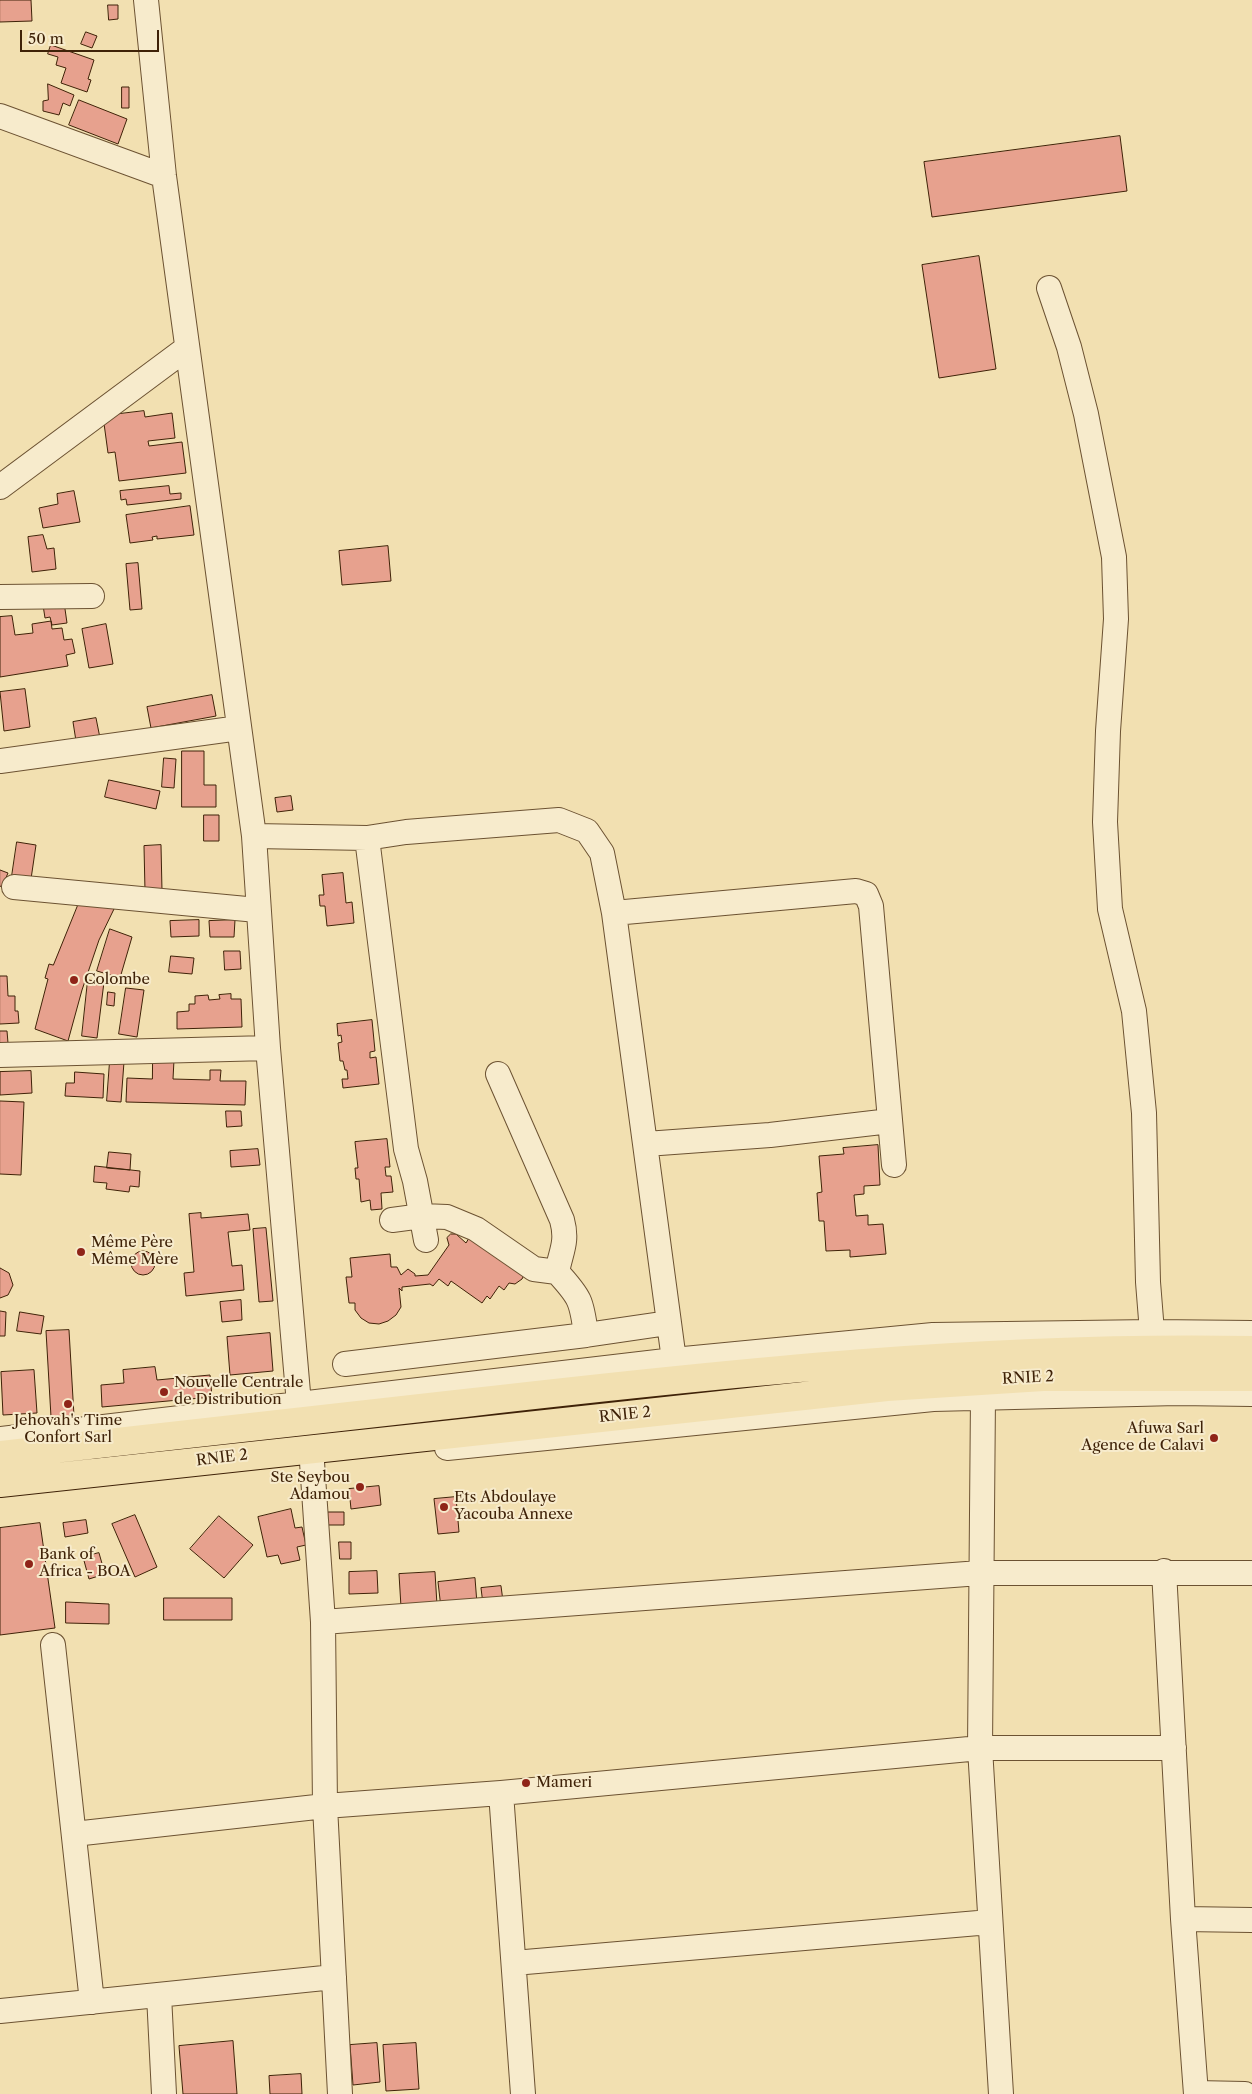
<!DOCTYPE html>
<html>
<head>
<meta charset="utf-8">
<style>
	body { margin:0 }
	#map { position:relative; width:1252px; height:2094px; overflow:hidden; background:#f2e0b1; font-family:"Libre Caslon Text",serif }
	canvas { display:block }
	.scale { position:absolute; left:20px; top:30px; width:139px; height:22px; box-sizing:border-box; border:2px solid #3f2208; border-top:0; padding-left:6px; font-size:15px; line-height:18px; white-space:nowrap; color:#3f2208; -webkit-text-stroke:4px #f7ebcc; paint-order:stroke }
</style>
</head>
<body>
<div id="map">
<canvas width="1252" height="2094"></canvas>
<div class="scale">50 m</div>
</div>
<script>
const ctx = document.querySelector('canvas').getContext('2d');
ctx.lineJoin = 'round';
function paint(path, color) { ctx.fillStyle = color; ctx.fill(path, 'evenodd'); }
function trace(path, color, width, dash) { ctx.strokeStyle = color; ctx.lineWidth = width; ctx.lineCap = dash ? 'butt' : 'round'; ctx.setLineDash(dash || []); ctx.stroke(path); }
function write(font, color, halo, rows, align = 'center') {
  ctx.font = font + ' "Libre Caslon Text",serif'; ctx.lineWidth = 4; ctx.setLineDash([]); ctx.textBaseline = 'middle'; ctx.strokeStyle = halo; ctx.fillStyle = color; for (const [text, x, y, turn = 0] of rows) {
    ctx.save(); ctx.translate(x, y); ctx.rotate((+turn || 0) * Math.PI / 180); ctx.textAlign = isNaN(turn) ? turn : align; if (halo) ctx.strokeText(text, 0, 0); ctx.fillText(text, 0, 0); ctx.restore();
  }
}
const building = new Path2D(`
	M 0,0 L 31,0 L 32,21 L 0,22 Z
	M 108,5 L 118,5 L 118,19 L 109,20 Z
	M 86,32 L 97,36 L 92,48 L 81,44 Z
	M 51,45 L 94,60 L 88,79 L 91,80 L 87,92 L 61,83 L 66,68 L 56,65 L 58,57 L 48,54 Z
	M 48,84 L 74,95 L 70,106 L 63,103 L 59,115 L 43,111 L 43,101 L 48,100 Z
	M 122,87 L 129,87 L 129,108 L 122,108 Z
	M 79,100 L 127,119 L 118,144 L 69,125 Z
	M 1120,136 L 1127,191 L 932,217 L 924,162 Z
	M 979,256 L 996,369 L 939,378 L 922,265 Z
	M 144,411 L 145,417 L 172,413 L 175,438 L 148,441 L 149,446 L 182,442 L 186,473 L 119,481 L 115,452 L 108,453 L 103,416 Z
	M 169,486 L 170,494 L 181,493 L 181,499 L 127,505 L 126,499 L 121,500 L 120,491 Z
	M 74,491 L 80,522 L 43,528 L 39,508 L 58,504 L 57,494 Z
	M 190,506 L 194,535 L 157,539 L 157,536 L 152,537 L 153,540 L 130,543 L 126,515 Z
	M 43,535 L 47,549 L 54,548 L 56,569 L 32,572 L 28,537 Z
	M 388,546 L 391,581 L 342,585 L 339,551 Z
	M 138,563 L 142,609 L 130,610 L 126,564 Z
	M 64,602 L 67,623 L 52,625 L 50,617 L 45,618 L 43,605 Z
	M 12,616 L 15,635 L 33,633 L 32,624 L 51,621 L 52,629 L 62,628 L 64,640 L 72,639 L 75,653 L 66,655 L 68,666 L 0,677 L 0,617 Z
	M 106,624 L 113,664 L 89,668 L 82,629 Z
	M 25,689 L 30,727 L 4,731 L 0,692 Z
	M 212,695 L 216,716 L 151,728 L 147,707 Z
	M 96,718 L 100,738 L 76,741 L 73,722 Z
	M 182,751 L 204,751 L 204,785 L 216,785 L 216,807 L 182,807 Z
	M 164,758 L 176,759 L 174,788 L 162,787 Z
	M 109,780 L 160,791 L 156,809 L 105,797 Z
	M 291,796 L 293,810 L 277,812 L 275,798 Z
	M 204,815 L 219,815 L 219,841 L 204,841 Z
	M 17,842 L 36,845 L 31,879 L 12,876 Z
	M 161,845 L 162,891 L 145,891 L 144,846 Z
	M 0,870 L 8,873 L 2,887 L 0,886 Z
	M 343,873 L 346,903 L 352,902 L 354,923 L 327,926 L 325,906 L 320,906 L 319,895 L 324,895 L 322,875 Z
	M 81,898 L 114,909 L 99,940 L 82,990 L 68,1041 L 35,1029 L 48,979 L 45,978 L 49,964 L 53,965 Z
	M 199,920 L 199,936 L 171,937 L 170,921 Z
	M 235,920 L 234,937 L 210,937 L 209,921 Z
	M 110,929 L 132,937 L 120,978 L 97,971 Z
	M 224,951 L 240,951 L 241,969 L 225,970 Z
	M 171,956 L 194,958 L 192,974 L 169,972 Z
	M 0,976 L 7,976 L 8,996 L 15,996 L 15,1011 L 18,1011 L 19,1023 L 0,1024 Z
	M 88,980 L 104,982 L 97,1038 L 82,1036 Z
	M 126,988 L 144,990 L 137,1037 L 119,1034 Z
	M 108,992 L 115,993 L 114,1006 L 107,1005 Z
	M 231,994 L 231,999 L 241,999 L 242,1027 L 177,1029 L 177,1012 L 189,1011 L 189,1004 L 195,1004 L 195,996 L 208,995 L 209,1000 L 220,999 L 219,995 Z
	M 372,1020 L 375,1051 L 370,1052 L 370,1058 L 376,1057 L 379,1084 L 343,1088 L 342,1079 L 348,1079 L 347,1070 L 345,1070 L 343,1061 L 340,1061 L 338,1043 L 342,1042 L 341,1035 L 338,1036 L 337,1024 Z
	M 0,1031 L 7,1031 L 8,1043 L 0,1043 Z
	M 153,1060 L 174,1060 L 173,1079 L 210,1080 L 210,1070 L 221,1070 L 220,1081 L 246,1081 L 245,1105 L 126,1102 L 127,1078 L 152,1079 Z
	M 110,1061 L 124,1062 L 121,1102 L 107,1101 Z
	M 31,1071 L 32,1093 L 0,1095 L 0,1072 Z
	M 75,1072 L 104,1074 L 103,1098 L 65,1096 L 66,1083 L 74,1083 Z
	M 0,1101 L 24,1102 L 21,1175 L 0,1174 Z
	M 226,1111 L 241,1111 L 242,1126 L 227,1127 Z
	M 387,1139 L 390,1167 L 385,1167 L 386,1176 L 391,1176 L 393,1192 L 381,1193 L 382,1209 L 371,1210 L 370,1200 L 361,1202 L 359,1179 L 356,1179 L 355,1168 L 358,1168 L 355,1142 Z
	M 878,1145 L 880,1185 L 864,1186 L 864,1194 L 854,1195 L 856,1216 L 868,1215 L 868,1225 L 883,1224 L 886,1254 L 850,1257 L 850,1250 L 826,1251 L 824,1221 L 819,1221 L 817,1193 L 822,1192 L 819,1156 L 844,1154 L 843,1148 Z
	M 258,1149 L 260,1165 L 231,1167 L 230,1151 Z
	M 109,1152 L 131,1154 L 130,1170 L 107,1168 Z
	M 95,1166 L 140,1171 L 139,1187 L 130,1186 L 129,1192 L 106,1189 L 107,1183 L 94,1182 Z
	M 201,1213 L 201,1218 L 248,1214 L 250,1230 L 228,1232 L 232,1266 L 242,1265 L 244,1290 L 186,1296 L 184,1273 L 194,1272 L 189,1214 Z
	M 266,1228 L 273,1301 L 259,1302 L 253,1229 Z
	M 451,1234 L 456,1234 L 466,1243 L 469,1238 L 524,1275 L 522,1279 L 515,1284 L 509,1283 L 504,1290 L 499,1286 L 490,1299 L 487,1296 L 482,1303 L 451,1281 L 448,1286 L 439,1279 L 433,1286 L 430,1284 L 402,1287 L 402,1291 L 399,1288 L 401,1307 L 396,1315 L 388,1321 L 379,1324 L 369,1323 L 361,1318 L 355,1310 L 355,1303 L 349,1303 L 346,1277 L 352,1277 L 350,1258 L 390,1254 L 391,1267 L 397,1267 L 401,1275 L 408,1269 L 415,1274 L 415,1276 L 428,1275 L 449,1245 L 447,1238 Z
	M131 1263a12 12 0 1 1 24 0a12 12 0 1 1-24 0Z
	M 0,1268 L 9,1273 L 13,1285 L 8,1295 L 0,1298 Z
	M 241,1300 L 242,1320 L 222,1322 L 220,1302 Z
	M 0,1311 L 6,1312 L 5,1336 L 0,1336 Z
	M 20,1312 L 44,1316 L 41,1334 L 17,1331 Z
	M 69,1330 L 74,1416 L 51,1417 L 46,1331 Z
	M 270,1333 L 273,1371 L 230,1375 L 227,1337 Z
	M 155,1367 L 157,1380 L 210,1375 L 212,1397 L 102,1407 L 101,1385 L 124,1383 L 123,1370 Z
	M 34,1370 L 37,1413 L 3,1415 L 1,1372 Z
	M 379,1486 L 381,1505 L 351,1509 L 349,1489 Z
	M 456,1497 L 459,1532 L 438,1534 L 434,1499 Z
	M 291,1509 L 295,1528 L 302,1527 L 306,1545 L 297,1547 L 300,1560 L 281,1564 L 278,1555 L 267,1557 L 258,1517 Z
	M 328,1512 L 344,1512 L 344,1525 L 328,1525 Z
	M 135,1515 L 157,1567 L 135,1577 L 112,1524 Z
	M 219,1516 L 253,1545 L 224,1578 L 190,1549 Z
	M 86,1520 L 88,1533 L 65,1537 L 63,1523 Z
	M 40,1523 L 55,1628 L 0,1635 L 0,1528 Z
	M 339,1542 L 351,1542 L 351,1559 L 340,1559 Z
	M 99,1553 L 105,1574 L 89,1579 L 83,1557 Z
	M 377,1571 L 378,1593 L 349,1594 L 349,1572 Z
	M 435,1572 L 437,1605 L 401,1607 L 399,1574 Z
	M 475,1578 L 477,1604 L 441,1608 L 438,1582 Z
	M 501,1586 L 503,1601 L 483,1604 L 481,1588 Z
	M 164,1598 L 232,1598 L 232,1620 L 164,1620 Z
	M 66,1602 L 109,1604 L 109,1624 L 66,1623 Z
	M 233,2041 L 237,2094 L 183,2094 L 179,2046 Z
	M 377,2043 L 380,2082 L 353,2085 L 350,2045 Z
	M 416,2043 L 419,2089 L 386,2091 L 383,2045 Z
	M 301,2074 L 302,2094 L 270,2094 L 269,2076 Z`);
paint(building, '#e7a18e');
trace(building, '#3f2208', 1);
const minor = new Path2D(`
	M 146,0 L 164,176 L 254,836 L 268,1048 L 299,1404
	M 0,116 L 164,176
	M 1049,288 L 1069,347 L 1086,414 L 1114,557 L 1116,619 L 1108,731 L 1105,822 L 1110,909 L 1134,1011 L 1144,1113 L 1148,1282 L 1152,1332
	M 0,487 L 187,348
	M 0,597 L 92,596
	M 0,761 L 239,728
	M 254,836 L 367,838 L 406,832 L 559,820 L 587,831 L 602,853 L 614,913 L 674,1360
	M 367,838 L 406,1149 L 415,1181 L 426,1240
	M 14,887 L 257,910
	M 614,913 L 856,891 L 866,894 L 871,906 L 894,1165
	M 0,1055 L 268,1048
	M 498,1074 L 562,1220 C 568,1242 561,1251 557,1272 C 580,1297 582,1301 586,1335
	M 646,1144 L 770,1135 L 890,1121
	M 392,1220 L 422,1216 L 447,1217 L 476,1229 L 534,1269 L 557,1272
	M 345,1364 L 586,1335 L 668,1323
	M 983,1396 L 980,1748 L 1001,2094
	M 0,1439 L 674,1360 L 933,1335 L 1152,1332 L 1252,1333
	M 447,1448 L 933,1399 L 1177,1393 L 1252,1394
	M 312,1462 L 323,1622 L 325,1806 L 340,2094
	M 1164,1571 L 1183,1919 L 1196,2094
	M 323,1622 L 980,1573 L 1252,1573
	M 53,1645 L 92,2002
	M 501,1793 L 523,2094
	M 74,1834 L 325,1806 L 501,1793 L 980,1748 L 1174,1748
	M 1183,1919 L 1252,1920
	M 514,1963 L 990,1922
	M 159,1995 L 164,2094
	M 0,2011 L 334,1977
	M 1196,2093 L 1245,2094`);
const highway = new Path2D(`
	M 0,1455 C 155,1438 310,1421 465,1403 C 726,1373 988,1345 1252,1350
	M 0,1483 L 887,1387 L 1043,1377 L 1252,1377`);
trace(minor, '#6c5232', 26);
trace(highway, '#3f2208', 30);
trace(minor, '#f7ebcc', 24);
trace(highway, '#f2e0b1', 28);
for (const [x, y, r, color] of [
	[74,980,5,"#8f2418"],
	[81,1252,5,"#8f2418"],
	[164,1392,5,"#8f2418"],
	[68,1404,5,"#8f2418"],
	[1214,1438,5,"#8f2418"],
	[360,1487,5,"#8f2418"],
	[444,1507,5,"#8f2418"],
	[29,1564,5,"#8f2418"],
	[526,1783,5,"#8f2418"]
]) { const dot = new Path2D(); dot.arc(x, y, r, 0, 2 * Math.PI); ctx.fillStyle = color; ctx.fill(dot); trace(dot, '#f7ebcc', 2); }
write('15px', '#3f2208', '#f7ebcc', [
	["Colombe",84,980],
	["Même Père",91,1243],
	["Même Mère",91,1260],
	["Nouvelle Centrale",174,1383],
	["de Distribution",174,1400],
	["Jehovah's Time",68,1421,"center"],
	["Confort Sarl",68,1438,"center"],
	["Afuwa Sarl",1204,1429,"right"],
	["Agence de Calavi",1204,1446,"right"],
	["Ste Seybou",350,1478,"right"],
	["Adamou",350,1495,"right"],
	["Ets Abdoulaye",454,1498],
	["Yacouba Annexe",454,1515],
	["Bank of",39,1555],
	["Africa - BOA",39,1572],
	["Mameri",536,1783]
], 'left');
write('15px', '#3f2208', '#f7ebcc', [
	["RNIE 2",1028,1378,-3],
	["RNIE 2",625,1415,-6],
	["RNIE 2",222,1458,-7]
]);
</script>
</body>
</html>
